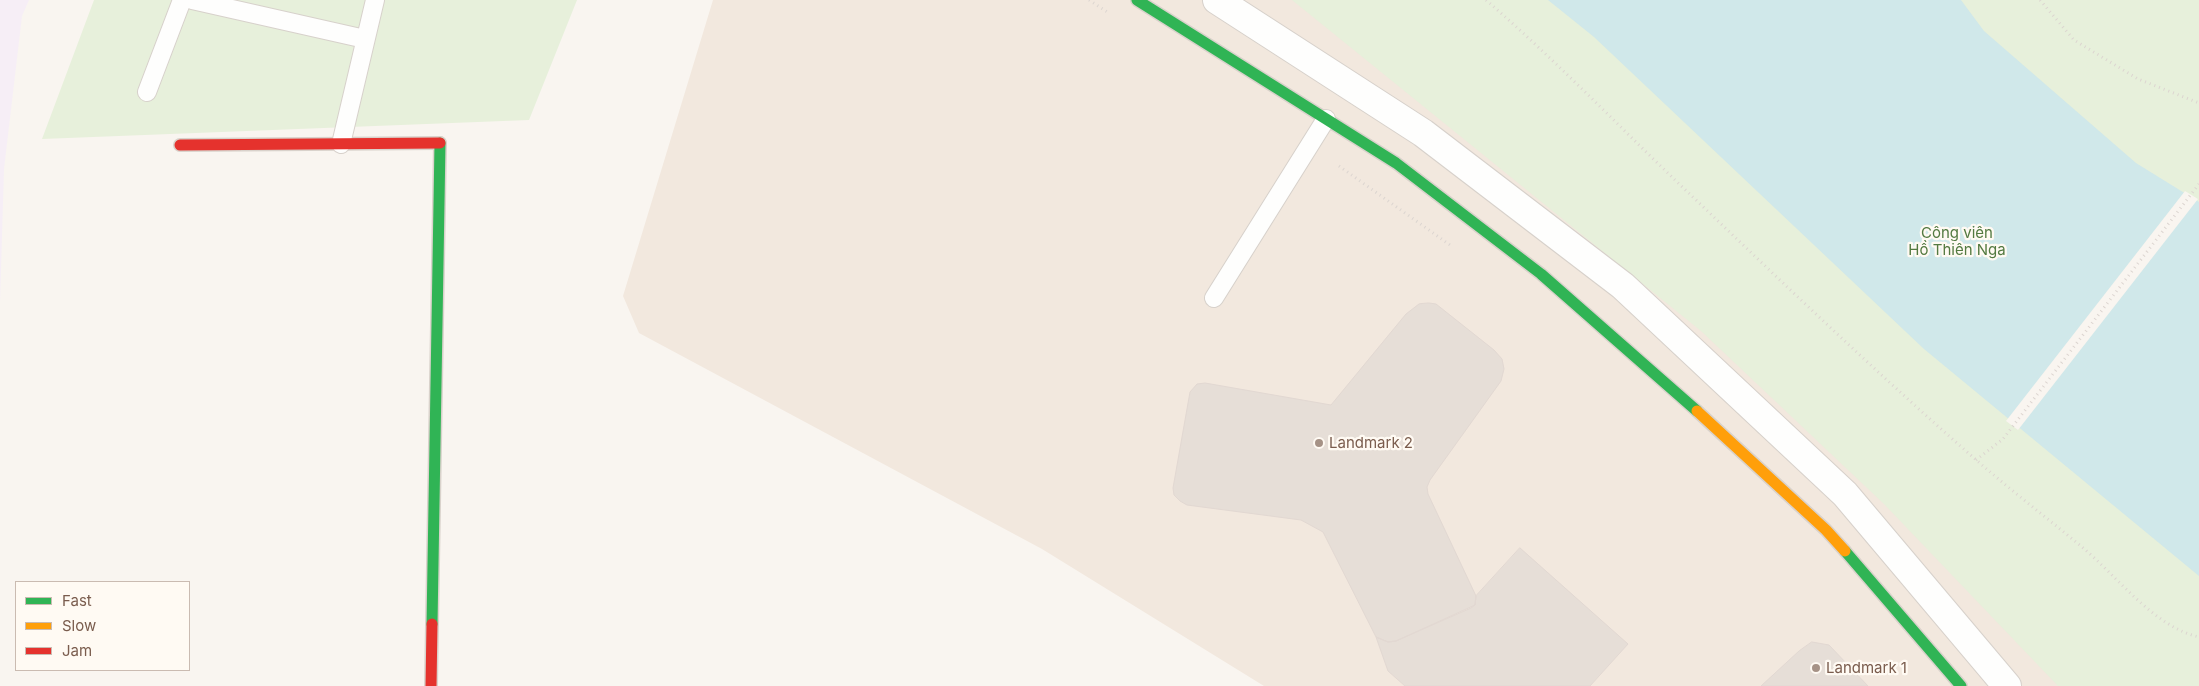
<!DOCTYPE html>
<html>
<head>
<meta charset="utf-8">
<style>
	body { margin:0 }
	#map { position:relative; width:2199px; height:686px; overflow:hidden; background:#f9f5f0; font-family:Inter,sans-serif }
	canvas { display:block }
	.legend { position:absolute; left:15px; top:581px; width:175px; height:90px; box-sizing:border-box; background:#fffaf3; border:1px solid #cabbb1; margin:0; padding:6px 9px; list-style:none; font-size:15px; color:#7a5c4d }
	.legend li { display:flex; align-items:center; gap:10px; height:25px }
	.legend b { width:25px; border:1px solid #cabbb1 }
</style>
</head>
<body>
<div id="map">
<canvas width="2199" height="686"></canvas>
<ul class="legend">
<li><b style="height:6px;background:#30b455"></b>Fast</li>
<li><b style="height:6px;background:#ff9f0a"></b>Slow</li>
<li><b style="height:6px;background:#e5322d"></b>Jam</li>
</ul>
</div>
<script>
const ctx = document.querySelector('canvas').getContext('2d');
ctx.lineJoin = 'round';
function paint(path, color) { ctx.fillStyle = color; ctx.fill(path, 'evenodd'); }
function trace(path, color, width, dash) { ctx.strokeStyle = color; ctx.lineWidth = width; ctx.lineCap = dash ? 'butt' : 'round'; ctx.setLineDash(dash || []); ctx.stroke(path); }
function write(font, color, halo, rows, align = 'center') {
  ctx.font = font + ' Inter,sans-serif'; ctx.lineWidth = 4.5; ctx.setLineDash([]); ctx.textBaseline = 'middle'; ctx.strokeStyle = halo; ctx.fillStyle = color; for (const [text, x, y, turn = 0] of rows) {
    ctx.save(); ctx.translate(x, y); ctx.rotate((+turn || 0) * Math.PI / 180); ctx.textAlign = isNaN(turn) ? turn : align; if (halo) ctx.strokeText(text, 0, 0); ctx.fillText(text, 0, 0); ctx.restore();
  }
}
paint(new Path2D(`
	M 713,0 L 2199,0 L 2199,686 L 1264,686 L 1042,549 L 639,333 L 623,296 Z`), '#f2e8de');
paint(new Path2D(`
	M 0,0 L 29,0 L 22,16 L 4,169 L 0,303 Z`), '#f6eef6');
paint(new Path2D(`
	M 94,0 L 577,0 L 529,120 L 42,139 Z
	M 1292,0 L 2199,0 L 2199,686 L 2058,686 L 1884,504 L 1701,331 Z`), '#e7f0db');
paint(new Path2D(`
	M 1548,0 L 1961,0 L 1984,31 L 2136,163 L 2199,202 L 2199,576 L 1924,349 L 1594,37 Z`), '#d0e8ea');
paint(new Path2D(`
	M 2185,191 L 2198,199 L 2018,430 L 2006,421 Z`), '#f9f5f0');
const building = new Path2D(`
	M 1429,303 L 1436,304 L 1494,350 L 1502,359 L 1504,369 L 1501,381 L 1430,480 L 1427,487 L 1428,494 L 1476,596 L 1475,605 L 1396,641 L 1388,642 L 1376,637 L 1323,532 L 1301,520 L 1187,505 L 1180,501 L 1174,495 L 1173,488 L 1190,392 L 1197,384 L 1205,383 L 1331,405 L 1406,314 L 1419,304 Z
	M 1520,548 L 1628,644 L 1590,686 L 1405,686 L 1388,671 L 1376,637 L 1388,642 L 1396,641 L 1471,608 L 1475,605 L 1476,596 Z
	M 1812,642 L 1829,645 L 1868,686 L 1761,686 L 1799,651 Z`);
paint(building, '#e6ded7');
trace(building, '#e2d8d2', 1);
const lane = new Path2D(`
	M 192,0 L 365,39
	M 147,92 L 182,0
	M 341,144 L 375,0
	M 1214,298 L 1326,119`);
const street = new Path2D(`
	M 1217,0 L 1423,133 L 1623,286 L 1845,494 L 2007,686`);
const fast = new Path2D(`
	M 1137,0 L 1396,163 L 1541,274 L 1697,411
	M 1845,551 L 1961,686
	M 432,624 L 440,143`);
const slow = new Path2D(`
	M 1697,411 L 1826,530 L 1845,551`);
const jam = new Path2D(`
	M 180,145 L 440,143
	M 431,686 L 432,624`);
trace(lane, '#d7d1cb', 20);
trace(street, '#d7d1cb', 30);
trace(fast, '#d9d2cb', 14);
trace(slow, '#d9d2cb', 14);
trace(jam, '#d9d2cb', 14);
trace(new Path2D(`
	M 1089,0 L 1109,13
	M 1486,0 C 1559,63 1625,133 1695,199 C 1787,287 1879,375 1974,458 C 2009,489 2046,517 2082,547 C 2117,576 2154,627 2199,637
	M 2040,0 L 2074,40 L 2138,79 L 2199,103
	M 1339,166 L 1450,245
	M 1976,460 L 2003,439 L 2199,184`), '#dcd5d0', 3, [1, 4]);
trace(lane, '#fefefd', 18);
trace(street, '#fefefd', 28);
trace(fast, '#30b455', 11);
trace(slow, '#ff9f0a', 11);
trace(jam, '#e5322d', 11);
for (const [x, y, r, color] of [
	[1319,443,5,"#a69286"],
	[1816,668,5,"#a69286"]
]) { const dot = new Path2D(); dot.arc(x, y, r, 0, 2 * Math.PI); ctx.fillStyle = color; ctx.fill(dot); trace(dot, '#fffaf3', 2); }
write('15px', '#537a41', '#fffaf3', [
	["Công viên",1957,233],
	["Hồ Thiên Nga",1957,250]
]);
write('15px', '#7a5c4d', '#fffaf3', [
	["Landmark 2",1329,443],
	["Landmark 1",1826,668]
], 'left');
</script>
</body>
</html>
